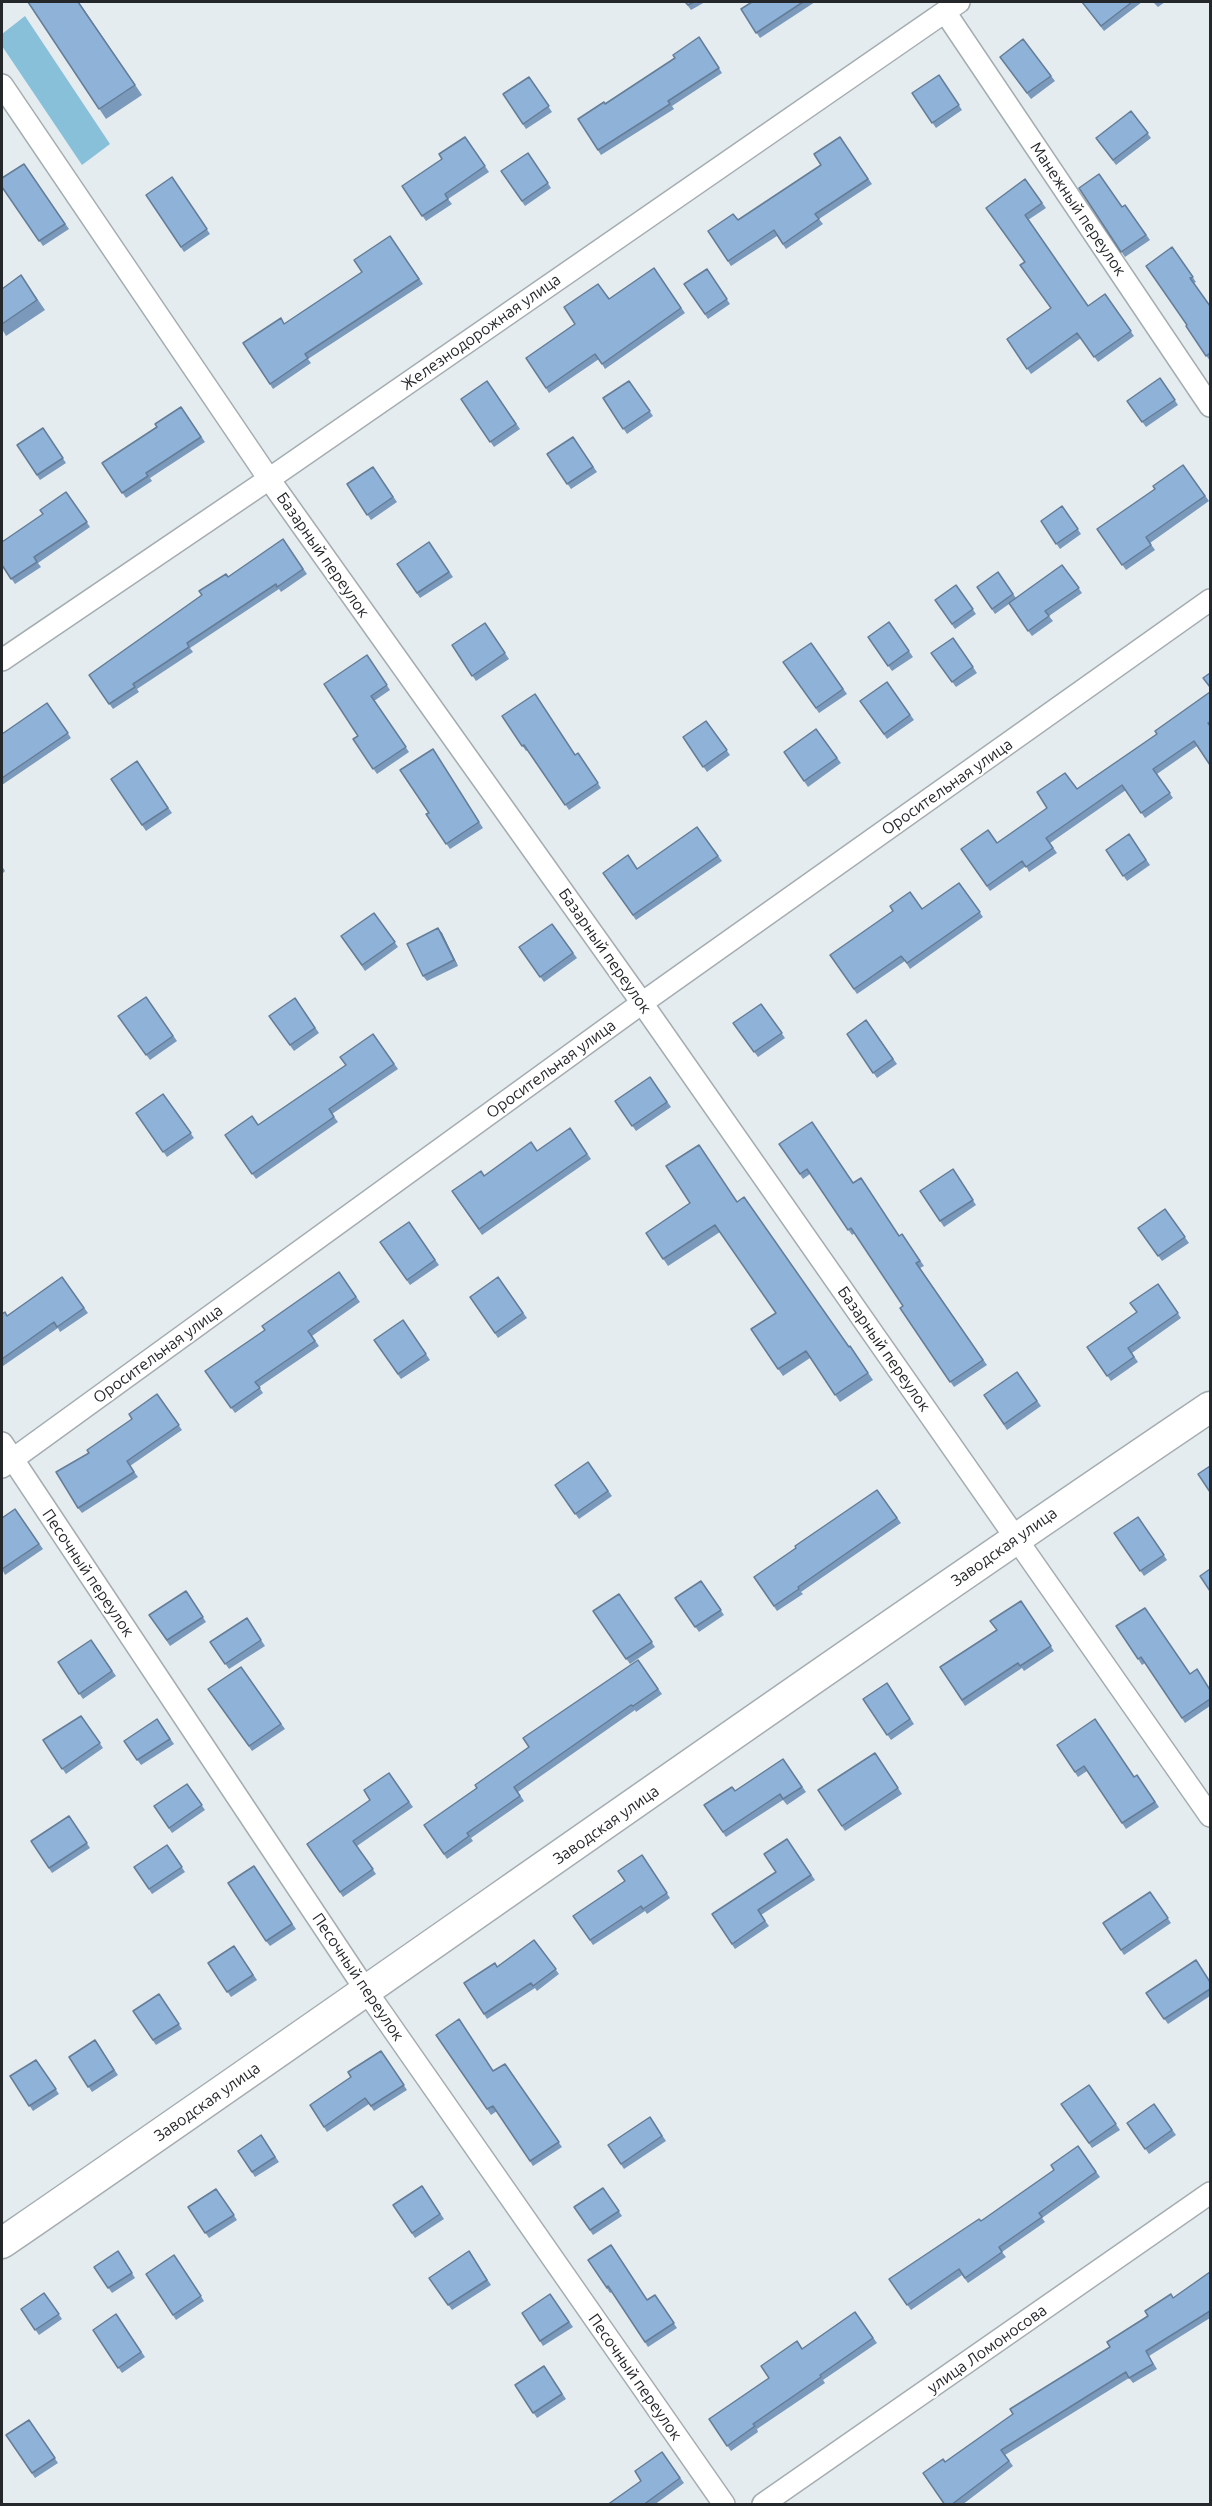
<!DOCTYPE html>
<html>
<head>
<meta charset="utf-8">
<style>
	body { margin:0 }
	#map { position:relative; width:1212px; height:2506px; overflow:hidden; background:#e4ecf0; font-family:Ubuntu,sans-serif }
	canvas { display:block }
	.frame { position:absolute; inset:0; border:3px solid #25282a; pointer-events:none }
</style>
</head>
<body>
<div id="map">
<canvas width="1212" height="2506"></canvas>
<div class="frame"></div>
</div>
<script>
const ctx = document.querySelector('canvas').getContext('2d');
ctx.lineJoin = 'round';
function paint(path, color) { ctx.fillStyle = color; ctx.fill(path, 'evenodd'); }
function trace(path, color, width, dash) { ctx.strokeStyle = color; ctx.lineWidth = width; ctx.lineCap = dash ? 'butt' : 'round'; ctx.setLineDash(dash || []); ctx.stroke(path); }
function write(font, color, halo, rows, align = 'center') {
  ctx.font = font + ' Ubuntu,sans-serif'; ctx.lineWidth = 4.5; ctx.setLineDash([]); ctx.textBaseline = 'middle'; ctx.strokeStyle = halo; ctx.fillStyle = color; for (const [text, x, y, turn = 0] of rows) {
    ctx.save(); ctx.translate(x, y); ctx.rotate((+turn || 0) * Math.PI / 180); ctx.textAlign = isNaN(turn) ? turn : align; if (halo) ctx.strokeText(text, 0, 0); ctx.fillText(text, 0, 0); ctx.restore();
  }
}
paint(new Path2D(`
	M 25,16 L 110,144 L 82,165 L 2,46 L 2,34 Z`), '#88c0da');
const street = new Path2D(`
	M 945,12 L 1210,406
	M 2,85 L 269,479 L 642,1003 L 1210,1816
	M 2,660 L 269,479 L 959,2
	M 2,1443 L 367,1992 L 724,2504
	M 2,1467 L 642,1003 L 1210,600
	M 763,2504 L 1210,2193`);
const secondary = new Path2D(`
	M 2,2243 C 405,1966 804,1681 1210,1407`);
trace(street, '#a5adb1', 24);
trace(secondary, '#a5adb1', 33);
trace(street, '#fff', 21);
trace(secondary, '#fff', 30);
paint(new Path2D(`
	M 28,2 L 79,2 L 142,95 L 106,119 Z
	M 685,2 L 705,2 L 691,10 Z
	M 752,2 L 815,2 L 760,38 L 741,9 Z
	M 1082,2 L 1142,2 L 1104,31 Z
	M 1153,2 L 1165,2 L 1158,7 Z
	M 699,37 L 722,73 L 672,106 L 674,109 L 601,155 L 578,119 L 605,104 L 675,58 Z
	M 1023,39 L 1055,81 L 1031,99 L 1000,57 Z
	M 939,75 L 962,110 L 936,128 L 912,93 Z
	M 529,77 L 552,112 L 526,129 L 503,94 Z
	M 1131,111 L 1151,138 L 1116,165 L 1096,138 Z
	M 465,137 L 489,172 L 448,199 L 452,204 L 426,221 L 402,186 L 442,159 Z
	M 840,137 L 872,184 L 819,219 L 823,224 L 786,249 L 777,236 L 731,266 L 708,231 L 738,220 L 821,165 Z
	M 528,153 L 551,188 L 525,206 L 501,171 Z
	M 24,164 L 69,229 L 43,246 L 2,187 Z
	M 172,177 L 210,234 L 184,252 L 146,195 Z
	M 1025,179 L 1046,208 L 1028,220 L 1088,306 L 1105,294 L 1134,336 L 1098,362 L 1081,338 L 1031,374 L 1007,339 L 1051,308 L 1024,262 Z
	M 1079,188 L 1122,207 L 1125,205 L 1150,240 L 1125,257 Z
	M 390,236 L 423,284 L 308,359 L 311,363 L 273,389 L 243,343 L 285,324 L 362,272 Z
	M 1172,247 L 1196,282 L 1194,283 L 1210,306 L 1210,361 L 1186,326 L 1187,325 Z
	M 654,268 L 685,313 L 605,369 L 599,359 L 549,393 L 526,358 L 575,324 L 609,299 Z
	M 707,269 L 730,304 L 708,319 L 684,284 Z
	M 21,275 L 45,310 L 6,336 L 2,329 L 2,289 Z
	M 1160,378 L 1178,405 L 1146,427 L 1127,401 Z
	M 487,381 L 520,429 L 494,447 L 461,399 Z
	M 629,381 L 653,416 L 627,434 L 603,398 Z
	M 181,407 L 205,442 L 150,478 L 152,481 L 126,498 L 102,463 L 157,427 Z
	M 43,428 L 66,463 L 40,480 L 17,445 Z
	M 573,437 L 597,472 L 571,489 L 547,454 Z
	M 1183,465 L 1209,501 L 1150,543 L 1155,550 L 1126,570 L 1097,529 L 1155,489 Z
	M 373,467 L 397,502 L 371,520 L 347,484 Z
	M 66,492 L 90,527 L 38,563 L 41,567 L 15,584 L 2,565 L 43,514 Z
	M 1062,506 L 1081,534 L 1060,549 L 1041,521 Z
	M 283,539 L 307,574 L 281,592 L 279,589 L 190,648 L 193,652 L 137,689 L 139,692 L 113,709 L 89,675 L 228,577 Z
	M 429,542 L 453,577 L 420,598 L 397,564 Z
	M 1062,565 L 1082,593 L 1049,616 L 1053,621 L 1032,636 L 1009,604 L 995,614 L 977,587 L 998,572 L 1016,598 Z
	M 956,585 L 976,614 L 955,629 L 935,600 Z
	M 889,622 L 913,657 L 892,671 L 868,637 Z
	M 485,623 L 509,659 L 476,681 L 452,645 Z
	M 953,638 L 977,673 L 956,687 L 931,653 Z
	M 811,643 L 847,694 L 819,713 L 783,662 Z
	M 367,655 L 390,690 L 374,701 L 409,752 L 377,774 L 353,739 L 358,736 Z
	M 887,682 L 914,720 L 887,739 L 860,701 Z
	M 1210,692 L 1210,765 L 1197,746 L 1157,774 L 1173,798 L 1145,818 L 1126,790 L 1050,843 L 1057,853 L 1029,872 L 1026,866 L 990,891 L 961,849 L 997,843 L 1157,734 Z
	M 47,703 L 71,738 L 2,785 L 2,734 Z
	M 502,716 L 575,755 L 578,753 L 601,788 L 569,810 L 528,750 L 526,751 Z
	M 706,721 L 730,755 L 707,772 L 683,737 Z
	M 816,729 L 841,763 L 808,787 L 784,752 Z
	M 433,749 L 483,828 L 450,849 L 426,814 L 429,813 Z
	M 137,761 L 172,813 L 146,831 L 111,779 Z
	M 697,827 L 722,861 L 636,920 L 603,873 L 637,869 Z
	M 1129,834 L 1150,865 L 1127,881 L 1106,850 Z
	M 2,866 L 5,871 L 2,874 Z
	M 959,883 L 983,917 L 910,969 L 905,961 L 857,994 L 830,955 L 922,909 Z
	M 374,913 L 398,947 L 365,971 L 341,936 Z
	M 552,924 L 577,958 L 544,982 L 519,947 Z
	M 438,928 L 442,933 L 458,966 L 427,981 L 423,976 Z
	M 146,997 L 177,1041 L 150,1060 L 118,1016 Z
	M 295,998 L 319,1033 L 294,1051 L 269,1016 Z
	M 761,1004 L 785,1038 L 758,1057 L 733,1023 Z
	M 866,1020 L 897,1064 L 877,1078 L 847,1034 Z
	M 373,1034 L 398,1069 L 332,1114 L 338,1122 L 256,1179 L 225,1135 L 258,1125 L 346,1065 Z
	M 650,1077 L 671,1107 L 636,1131 L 615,1101 Z
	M 163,1094 L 194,1138 L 167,1157 L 136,1113 Z
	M 570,1128 L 591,1159 L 482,1235 L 452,1191 L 537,1151 Z
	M 779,1144 L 854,1183 L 899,1236 L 902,1234 L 924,1266 L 920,1268 L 987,1365 L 954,1387 L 900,1308 L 903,1306 L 855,1233 L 852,1235 L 810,1174 L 803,1179 Z
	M 953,1169 L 976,1205 L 944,1227 L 920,1191 Z
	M 737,1202 L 849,1347 L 850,1346 L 873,1380 L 840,1402 L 810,1358 L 783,1376 L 751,1329 L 776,1313 L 720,1232 L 668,1266 L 646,1233 L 690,1203 Z
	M 1165,1209 L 1189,1243 L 1162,1261 L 1138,1228 Z
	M 409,1222 L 439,1265 L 410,1285 L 380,1242 Z
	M 339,1272 L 360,1302 L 312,1336 L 319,1346 L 259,1387 L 263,1393 L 235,1413 L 205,1371 L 265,1330 Z
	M 62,1277 L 88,1313 L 60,1332 L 58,1328 L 3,1366 L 2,1364 L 2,1314 L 7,1316 Z
	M 498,1277 L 527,1318 L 498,1338 L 470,1297 Z
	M 1158,1284 L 1181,1318 L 1132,1353 L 1138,1362 L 1111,1381 L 1087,1347 L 1137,1312 Z
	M 403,1320 L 430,1360 L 401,1379 L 374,1340 Z
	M 1017,1372 L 1041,1406 L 1007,1430 L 984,1395 Z
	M 157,1394 L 182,1430 L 130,1466 L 138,1477 L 82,1513 L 78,1508 L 89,1453 L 132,1419 Z
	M 588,1462 L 612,1496 L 579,1519 L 555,1485 Z
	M 877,1490 L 901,1523 L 801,1592 L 803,1594 L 777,1611 L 754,1577 L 796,1548 Z
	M 15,1509 L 43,1549 L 5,1575 L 2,1569 Z
	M 1138,1517 L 1167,1560 L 1144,1576 L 1114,1533 Z
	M 701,1581 L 724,1615 L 699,1632 L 675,1598 Z
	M 186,1591 L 206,1622 L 170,1646 L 149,1615 Z
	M 619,1594 L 655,1647 L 630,1664 L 593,1611 Z
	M 1021,1601 L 1054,1651 L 1024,1671 L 1022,1668 L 965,1706 L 940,1667 L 997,1630 Z
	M 247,1618 L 265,1646 L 229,1669 L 210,1642 Z
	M 1116,1626 L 1190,1674 L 1210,1690 L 1210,1706 L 1185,1723 L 1145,1663 L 1142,1665 Z
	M 91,1640 L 116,1676 L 83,1699 L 58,1662 Z
	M 638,1660 L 662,1694 L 636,1712 L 635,1710 L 518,1792 L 524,1801 L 471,1838 L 473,1841 L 447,1859 L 424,1825 L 477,1788 Z
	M 241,1667 L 285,1729 L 252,1751 L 208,1689 Z
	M 887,1683 L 914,1724 L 891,1740 L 863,1699 Z
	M 81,1716 L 103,1748 L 66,1774 L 43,1740 Z
	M 157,1719 L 174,1744 L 141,1765 L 124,1741 Z
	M 1057,1745 L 1135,1777 L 1137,1775 L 1159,1807 L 1126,1829 L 1087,1771 L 1078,1777 Z
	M 875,1753 L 902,1794 L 845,1831 L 818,1790 Z
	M 783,1759 L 806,1792 L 787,1805 L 783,1800 L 726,1837 L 704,1805 L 735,1791 Z
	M 389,1773 L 413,1807 L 357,1846 L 376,1874 L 343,1897 L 307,1844 L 370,1800 Z
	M 187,1784 L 205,1810 L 172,1833 L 154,1806 Z
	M 69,1816 L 90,1848 L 52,1873 L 31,1841 Z
	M 787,1839 L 815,1880 L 761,1915 L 769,1926 L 735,1949 L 712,1914 L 776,1872 Z
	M 167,1845 L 185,1872 L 152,1894 L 134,1867 Z
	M 642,1855 L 670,1898 L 647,1914 L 645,1911 L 593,1945 L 573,1916 L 625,1881 Z
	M 254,1866 L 296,1929 L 270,1946 L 266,1941 Z
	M 1150,1892 L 1171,1923 L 1124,1955 L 1103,1923 Z
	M 534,1940 L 559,1974 L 537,1991 L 535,1988 L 487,2019 L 464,1983 L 497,1967 Z
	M 234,1946 L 257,1980 L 231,1997 L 208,1963 Z
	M 1210,1981 L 1210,1996 L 1168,2024 L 1146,1993 Z
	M 159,1994 L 182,2029 L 156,2045 L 133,2011 Z
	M 436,2035 L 494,2071 L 505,2064 L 562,2147 L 533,2166 L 497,2111 L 491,2115 Z
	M 95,2040 L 118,2075 L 92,2092 L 69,2057 Z
	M 381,2051 L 407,2090 L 374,2111 L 369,2104 L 327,2132 L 310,2105 L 351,2077 Z
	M 36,2060 L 59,2094 L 33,2111 L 10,2076 Z
	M 1089,2085 L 1120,2130 L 1092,2148 L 1061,2104 Z
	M 1154,2104 L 1176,2135 L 1149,2154 L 1127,2123 Z
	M 650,2117 L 666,2141 L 624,2169 L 608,2145 Z
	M 261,2135 L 279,2162 L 255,2177 L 238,2151 Z
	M 1078,2146 L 1100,2177 L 1042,2218 L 1045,2222 L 1002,2252 L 1006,2257 L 968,2283 L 962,2275 L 911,2310 L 889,2279 L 981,2221 L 1054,2170 Z
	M 422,2186 L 444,2219 L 415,2238 L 393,2205 Z
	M 603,2188 L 622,2216 L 593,2235 L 574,2207 Z
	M 216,2189 L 237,2220 L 209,2238 L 188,2207 Z
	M 118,2251 L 135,2278 L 112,2293 L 94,2267 Z
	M 469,2251 L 491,2285 L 452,2310 L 429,2278 Z
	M 174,2255 L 204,2301 L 176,2320 L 146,2274 Z
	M 588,2260 L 647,2300 L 655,2295 L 677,2328 L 648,2347 L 612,2292 L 610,2293 Z
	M 1210,2272 L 1210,2318 L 1149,2356 L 1157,2369 L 1133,2383 L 1129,2378 L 1005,2455 L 1013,2466 L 962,2505 L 945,2505 L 945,2462 L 1110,2347 L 1173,2298 Z
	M 44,2293 L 62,2319 L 39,2335 L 21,2309 Z
	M 550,2294 L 573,2327 L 543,2346 L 522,2313 Z
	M 855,2312 L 877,2343 L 823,2380 L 825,2383 L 757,2429 L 758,2432 L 731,2451 L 709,2419 L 769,2378 L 802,2349 Z
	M 116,2314 L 145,2357 L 122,2373 L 93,2330 Z
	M 544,2366 L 566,2399 L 537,2418 L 515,2385 Z
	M 29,2420 L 58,2463 L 35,2478 L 6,2435 Z
	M 662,2452 L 684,2483 L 654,2505 L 607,2505 L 641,2481 Z`), '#7b99bb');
paint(new Path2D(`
	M 438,928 L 442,933 L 458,966 L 454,960 Z`), '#647d98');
const building = new Path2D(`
	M 28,2 L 78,2 L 135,85 L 99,109 Z
	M 685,2 L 694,2 L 688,5 Z
	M 752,2 L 803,2 L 756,33 L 741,9 Z
	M 1082,2 L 1132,2 L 1101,26 Z
	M 699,37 L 719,68 L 668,101 L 670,104 L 598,150 L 578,119 L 604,102 L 605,104 L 675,58 L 673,55 Z
	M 1023,39 L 1051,76 L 1027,93 L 1000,57 Z
	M 939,75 L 959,105 L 932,123 L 912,93 Z
	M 529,77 L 549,106 L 523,124 L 503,94 Z
	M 1131,111 L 1148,133 L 1113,160 L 1096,138 Z
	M 465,137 L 485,166 L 445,194 L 448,199 L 422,216 L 402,186 L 442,159 L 439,154 Z
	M 840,137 L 868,179 L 815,214 L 819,219 L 783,244 L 774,230 L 728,261 L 708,231 L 733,214 L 738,220 L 821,165 L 814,154 Z
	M 528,153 L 548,183 L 522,201 L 501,171 Z
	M 24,164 L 65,224 L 39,241 L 2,187 L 2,178 Z
	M 1099,174 L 1122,207 L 1125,205 L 1146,235 L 1121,252 L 1079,188 Z
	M 172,177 L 207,229 L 181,247 L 146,195 Z
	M 1025,179 L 1042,203 L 1025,215 L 1088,306 L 1105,294 L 1131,331 L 1094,357 L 1077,333 L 1027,369 L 1007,339 L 1051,308 L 1020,265 L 1025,262 L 986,208 Z
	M 390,236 L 419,279 L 305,354 L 308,358 L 270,384 L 243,343 L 281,318 L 284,324 L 362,272 L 354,260 Z
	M 1172,247 L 1193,277 L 1190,278 L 1210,306 L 1210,353 L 1206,356 L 1186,326 L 1187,325 L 1146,266 Z
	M 654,268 L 681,308 L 602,364 L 595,354 L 546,388 L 526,358 L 575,324 L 564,307 L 598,284 L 609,299 Z
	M 707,269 L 727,299 L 705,314 L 684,284 Z
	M 21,275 L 37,300 L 2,324 L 2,289 Z
	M 1160,378 L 1175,400 L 1142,422 L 1127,401 Z
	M 487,381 L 516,424 L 490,442 L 461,399 Z
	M 629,381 L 650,411 L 623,429 L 603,398 Z
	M 181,407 L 201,437 L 146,473 L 148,476 L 122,493 L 102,463 L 157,427 L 155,424 Z
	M 43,428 L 63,458 L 37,475 L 17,445 Z
	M 573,437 L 593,467 L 567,484 L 547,454 Z
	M 1183,465 L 1205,496 L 1146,537 L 1151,545 L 1122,565 L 1097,529 L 1155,489 L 1153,486 Z
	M 373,467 L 393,497 L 367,515 L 347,484 Z
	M 66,492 L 87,522 L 34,557 L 37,562 L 11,579 L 2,565 L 2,542 L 43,514 L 40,510 Z
	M 1062,506 L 1078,529 L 1056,544 L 1041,521 Z
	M 283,539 L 303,569 L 277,587 L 276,584 L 187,643 L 189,647 L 133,684 L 135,687 L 109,704 L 89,675 L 202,595 L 199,591 L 226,574 L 228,577 Z
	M 429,542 L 449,572 L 417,593 L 397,564 Z
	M 1062,565 L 1079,588 L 1045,611 L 1049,616 L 1028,631 L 1009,603 Z
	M 998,572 L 1013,594 L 992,609 L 977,587 Z
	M 956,585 L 973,609 L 952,624 L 935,600 Z
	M 889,622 L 909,651 L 888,666 L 868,637 Z
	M 485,623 L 505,653 L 472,676 L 452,645 Z
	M 953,638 L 973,667 L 952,682 L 931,653 Z
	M 811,643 L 843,689 L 816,708 L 783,662 Z
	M 367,655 L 387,685 L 371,696 L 406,747 L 373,769 L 353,739 L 358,736 L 324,684 Z
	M 1210,673 L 1210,687 L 1203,678 Z
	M 887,682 L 910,715 L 884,734 L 860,701 Z
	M 1210,692 L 1210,722 L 1208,723 L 1210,726 L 1210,765 L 1194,741 L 1153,769 L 1170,793 L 1141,813 L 1122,785 L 1046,838 L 1053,848 L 1026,867 L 1022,861 L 987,886 L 961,849 L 988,830 L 997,843 L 1047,808 L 1037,792 L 1065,773 L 1077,789 L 1157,734 L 1155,731 Z
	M 535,694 L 575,755 L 578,753 L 598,783 L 565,805 L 524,745 L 522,746 L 502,716 Z
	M 47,703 L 68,733 L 2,778 L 2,734 Z
	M 706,721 L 727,750 L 703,767 L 683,737 Z
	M 816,729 L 837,758 L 804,781 L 784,752 Z
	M 433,749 L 479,822 L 446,844 L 426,814 L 429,813 L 400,770 Z
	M 137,761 L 168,808 L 142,825 L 111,779 Z
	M 697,827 L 718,856 L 633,915 L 603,873 L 628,855 L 637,869 Z
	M 1129,834 L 1146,860 L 1123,876 L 1106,850 Z
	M 959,883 L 980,912 L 907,963 L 901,956 L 854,989 L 830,955 L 893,911 L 890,906 L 910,892 L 922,909 Z
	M 374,913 L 395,942 L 362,965 L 341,936 Z
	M 552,924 L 573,953 L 540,977 L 519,947 Z
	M 438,928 L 454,960 L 423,976 L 407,944 Z
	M 146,997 L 173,1036 L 146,1055 L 118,1016 Z
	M 295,998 L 315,1028 L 290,1045 L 269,1016 Z
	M 761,1004 L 782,1033 L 754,1052 L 733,1023 Z
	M 866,1020 L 893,1059 L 873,1073 L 847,1034 Z
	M 373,1034 L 394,1064 L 329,1109 L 334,1117 L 252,1174 L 225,1135 L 252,1116 L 258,1125 L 346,1065 L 340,1057 Z
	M 650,1077 L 667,1102 L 632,1126 L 615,1101 Z
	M 163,1094 L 191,1133 L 163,1152 L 136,1113 Z
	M 812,1122 L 853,1183 L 861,1178 L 899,1236 L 902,1234 L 920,1261 L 916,1263 L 983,1360 L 950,1382 L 900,1308 L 903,1306 L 851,1228 L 848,1230 L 807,1169 L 800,1174 L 779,1144 Z
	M 570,1128 L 587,1154 L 479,1229 L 452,1191 L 481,1171 L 484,1176 L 531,1142 L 537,1151 Z
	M 699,1145 L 737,1202 L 744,1197 L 849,1347 L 850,1346 L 868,1373 L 835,1395 L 806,1351 L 778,1369 L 751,1329 L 776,1313 L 715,1225 L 663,1259 L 646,1233 L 690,1203 L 666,1166 Z
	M 953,1169 L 973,1200 L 940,1221 L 920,1191 Z
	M 1165,1209 L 1185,1237 L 1158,1256 L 1138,1228 Z
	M 409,1222 L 435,1260 L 407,1280 L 380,1242 Z
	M 339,1272 L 356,1297 L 308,1331 L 315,1341 L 255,1382 L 260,1388 L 231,1408 L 205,1371 L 265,1330 L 262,1326 Z
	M 62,1277 L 84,1308 L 57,1327 L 54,1322 L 2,1359 L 2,1314 L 5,1312 L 7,1316 Z
	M 498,1277 L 523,1313 L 495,1333 L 470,1297 Z
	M 1158,1284 L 1178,1313 L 1128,1348 L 1134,1357 L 1107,1376 L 1087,1347 L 1137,1312 L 1130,1303 Z
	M 403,1320 L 426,1354 L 398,1374 L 374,1340 Z
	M 1017,1372 L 1037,1401 L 1004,1424 L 984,1395 Z
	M 157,1394 L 179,1425 L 127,1461 L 134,1472 L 78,1508 L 56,1472 L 89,1453 L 87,1450 L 132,1419 L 129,1414 Z
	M 588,1462 L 608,1491 L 575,1514 L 555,1485 Z
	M 1210,1466 L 1210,1492 L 1198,1474 Z
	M 877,1490 L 897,1518 L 798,1587 L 799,1589 L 774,1606 L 754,1577 L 796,1548 L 795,1546 Z
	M 15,1509 L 39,1544 L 2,1569 L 2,1518 Z
	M 1138,1517 L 1164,1555 L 1140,1571 L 1114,1533 Z
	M 1210,1569 L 1210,1591 L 1200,1576 Z
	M 701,1581 L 721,1610 L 695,1627 L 675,1598 Z
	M 186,1591 L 203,1617 L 167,1640 L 149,1615 Z
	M 619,1594 L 652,1642 L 626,1659 L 593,1611 Z
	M 1021,1601 L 1051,1646 L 1020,1666 L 1018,1663 L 962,1700 L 940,1667 L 997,1630 L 990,1621 Z
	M 1145,1608 L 1190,1674 L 1197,1669 L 1210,1690 L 1210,1699 L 1182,1718 L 1141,1657 L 1138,1659 L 1116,1626 Z
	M 247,1618 L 261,1640 L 225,1664 L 210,1642 Z
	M 91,1640 L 112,1671 L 79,1694 L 58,1662 Z
	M 638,1660 L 658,1689 L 633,1706 L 631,1705 L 514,1787 L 520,1796 L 467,1833 L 469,1836 L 444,1854 L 424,1825 L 477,1788 L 475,1785 L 529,1747 L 523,1738 Z
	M 241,1667 L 281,1724 L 249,1746 L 208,1689 Z
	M 887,1683 L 910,1719 L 887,1735 L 863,1699 Z
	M 81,1716 L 100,1743 L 62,1769 L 43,1740 Z
	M 157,1719 L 170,1739 L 137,1760 L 124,1741 Z
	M 1095,1719 L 1134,1777 L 1137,1775 L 1155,1802 L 1122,1823 L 1084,1766 L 1075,1772 L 1057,1745 Z
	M 875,1753 L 898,1788 L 842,1826 L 818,1790 Z
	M 783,1759 L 802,1787 L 783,1799 L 780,1794 L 723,1832 L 704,1805 L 732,1787 L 735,1791 Z
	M 389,1773 L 409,1802 L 353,1841 L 373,1869 L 340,1892 L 307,1844 L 370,1800 L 364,1790 Z
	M 187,1784 L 202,1805 L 169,1828 L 154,1806 Z
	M 69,1816 L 87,1843 L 49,1868 L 31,1841 Z
	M 787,1839 L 811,1875 L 758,1910 L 765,1921 L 732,1944 L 712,1914 L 776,1872 L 764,1854 Z
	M 167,1845 L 182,1867 L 149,1889 L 134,1867 Z
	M 642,1855 L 667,1893 L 643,1909 L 641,1906 L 590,1940 L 573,1916 L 625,1881 L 618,1871 Z
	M 254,1866 L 292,1924 L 266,1941 L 228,1883 Z
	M 1150,1892 L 1168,1918 L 1121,1950 L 1103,1923 Z
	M 534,1940 L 556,1969 L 533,1986 L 531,1983 L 484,2014 L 464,1983 L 495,1963 L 497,1967 Z
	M 234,1946 L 253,1975 L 227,1992 L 208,1963 Z
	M 1196,1960 L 1210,1982 L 1210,1989 L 1164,2019 L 1146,1993 Z
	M 159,1994 L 179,2024 L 153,2040 L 133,2011 Z
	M 459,2019 L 493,2071 L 505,2064 L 559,2142 L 530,2161 L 493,2106 L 487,2109 L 436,2035 Z
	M 95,2040 L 114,2070 L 88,2087 L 69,2057 Z
	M 381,2051 L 404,2085 L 371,2106 L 365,2098 L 324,2127 L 310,2105 L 351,2077 L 348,2072 Z
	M 36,2060 L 56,2089 L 29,2106 L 10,2076 Z
	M 1089,2085 L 1116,2124 L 1089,2143 L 1061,2104 Z
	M 1154,2104 L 1172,2130 L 1145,2149 L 1127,2123 Z
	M 650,2117 L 662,2136 L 621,2164 L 608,2145 Z
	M 261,2135 L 275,2157 L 252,2172 L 238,2151 Z
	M 1078,2146 L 1096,2172 L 1039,2213 L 1042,2217 L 999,2247 L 1002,2252 L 965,2278 L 959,2269 L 907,2305 L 889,2279 L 979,2219 L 981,2221 L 1054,2170 L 1051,2165 Z
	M 422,2186 L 440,2214 L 412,2233 L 393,2205 Z
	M 603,2188 L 619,2211 L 590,2230 L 574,2207 Z
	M 216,2189 L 234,2215 L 205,2233 L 188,2207 Z
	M 611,2245 L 647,2300 L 655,2295 L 674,2323 L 645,2342 L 608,2286 L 607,2288 L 588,2260 Z
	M 118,2251 L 132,2273 L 108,2288 L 94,2267 Z
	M 469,2251 L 487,2280 L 448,2305 L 429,2278 Z
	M 174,2255 L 201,2296 L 173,2315 L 146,2274 Z
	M 1210,2272 L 1210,2311 L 1146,2351 L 1153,2364 L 1129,2378 L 1126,2372 L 1001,2450 L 1009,2461 L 951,2505 L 945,2505 L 923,2473 L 943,2459 L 945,2462 L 1013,2414 L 1010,2409 L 1110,2347 L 1107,2342 L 1148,2316 L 1145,2311 L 1171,2294 L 1173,2298 Z
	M 44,2293 L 59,2314 L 35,2330 L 21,2309 Z
	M 550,2294 L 569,2322 L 540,2341 L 522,2313 Z
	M 855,2312 L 873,2338 L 820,2375 L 821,2377 L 753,2424 L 755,2426 L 727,2446 L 709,2419 L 769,2378 L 761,2366 L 797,2341 L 802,2349 Z
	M 116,2314 L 141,2352 L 118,2368 L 93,2330 Z
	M 544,2366 L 562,2394 L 533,2413 L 515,2385 Z
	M 29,2420 L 55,2458 L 32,2473 L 6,2435 Z
	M 662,2452 L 680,2478 L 643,2505 L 607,2505 L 641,2481 L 635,2471 Z`);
paint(building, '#8fb2d9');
trace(building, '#647d98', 1.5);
write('16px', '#25282a', '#fff', [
	["Манежный переулок",1078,209,56],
	["Железнодорожная улица",481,332,-35],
	["Базарный переулок",323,555,55],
	["Оросительная улица",947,787,-35],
	["Базарный переулок",605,951,55],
	["Оросительная улица",551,1069,-36],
	["Базарный переулок",884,1349,55],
	["Оросительная улица",158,1354,-36],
	["Заводская улица",1004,1547,-35],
	["Песочный переулок",88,1573,56],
	["Заводская улица",606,1825,-35],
	["Песочный переулок",358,1977,56],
	["Заводская улица",207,2102,-35],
	["улица Ломоносова",987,2349,-35],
	["Песочный переулок",635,2377,55]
]);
</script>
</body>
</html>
